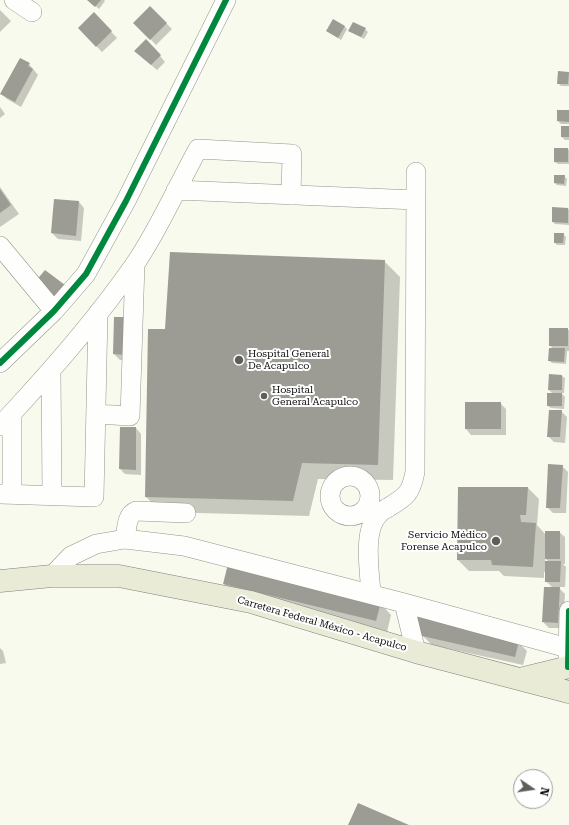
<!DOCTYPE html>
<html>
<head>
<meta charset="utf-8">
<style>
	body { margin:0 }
	#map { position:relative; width:569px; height:825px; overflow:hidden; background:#f9faee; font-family:"Roboto Serif",serif }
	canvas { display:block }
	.north { position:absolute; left:513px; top:769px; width:40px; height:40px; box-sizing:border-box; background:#fff; border:1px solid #9d9d9d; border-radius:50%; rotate:103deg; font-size:11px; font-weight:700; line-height:16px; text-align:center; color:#0b0b0b }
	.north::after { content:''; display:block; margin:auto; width:14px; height:18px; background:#5e5f5a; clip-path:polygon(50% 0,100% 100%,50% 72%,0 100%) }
</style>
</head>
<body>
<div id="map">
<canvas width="569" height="825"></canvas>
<div class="north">N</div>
</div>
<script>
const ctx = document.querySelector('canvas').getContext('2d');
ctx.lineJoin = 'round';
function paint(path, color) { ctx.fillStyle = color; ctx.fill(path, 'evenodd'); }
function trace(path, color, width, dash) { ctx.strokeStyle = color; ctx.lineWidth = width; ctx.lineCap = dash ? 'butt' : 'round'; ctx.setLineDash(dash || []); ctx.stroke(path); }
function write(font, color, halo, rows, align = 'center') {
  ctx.font = font + ' "Roboto Serif",serif'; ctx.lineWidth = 4; ctx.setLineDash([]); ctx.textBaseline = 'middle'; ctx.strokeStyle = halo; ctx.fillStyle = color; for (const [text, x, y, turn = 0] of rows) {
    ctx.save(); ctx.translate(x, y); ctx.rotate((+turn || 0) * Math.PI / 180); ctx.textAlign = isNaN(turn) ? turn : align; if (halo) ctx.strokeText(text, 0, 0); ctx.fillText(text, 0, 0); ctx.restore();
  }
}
paint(new Path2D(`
	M 89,0 L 104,0 L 105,1 L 99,9 Z
	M 150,7 L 172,29 L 156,45 L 135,23 Z
	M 0,10 L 11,21 L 0,32 Z
	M 94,13 L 117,38 L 102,52 L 79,28 Z
	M 344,26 L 347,29 L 341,40 L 327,31 Z
	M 365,29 L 368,32 L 364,39 L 349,31 Z
	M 152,46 L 165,62 L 157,70 L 135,51 Z
	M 29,64 L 38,75 L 21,107 L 7,99 L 1,93 Z
	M 559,73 L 569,73 L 569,86 L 561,86 L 558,83 Z
	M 0,107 L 5,114 L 0,118 Z
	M 569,111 L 569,124 L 561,124 L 558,121 Z
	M 562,127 L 569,127 L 569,140 L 565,140 L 562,137 Z
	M 568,149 L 569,150 L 569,164 L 558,164 L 555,162 Z
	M 564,176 L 567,179 L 566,186 L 557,185 L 555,183 Z
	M 0,187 L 19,214 L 0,227 Z
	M 79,202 L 84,208 L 81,241 L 58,239 L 52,233 Z
	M 568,208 L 569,210 L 569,225 L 555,224 L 553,222 Z
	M 563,234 L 566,237 L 565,245 L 557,245 L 555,243 Z
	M 384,261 L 400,277 L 393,480 L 318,479 L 309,516 L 162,512 L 146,497 L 166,330 Z
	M 114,318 L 131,360 L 120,360 L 114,354 Z
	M 550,329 L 569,330 L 569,351 L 567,351 L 566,364 L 552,363 L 549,360 L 553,349 L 550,345 Z
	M 562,376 L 565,378 L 564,393 L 561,393 L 565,397 L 564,409 L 551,408 L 548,406 L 553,394 L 549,390 Z
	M 500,403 L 506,409 L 506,435 L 471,435 L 466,429 Z
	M 561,411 L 567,417 L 565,443 L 554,442 L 548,436 Z
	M 136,428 L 141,434 L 141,475 L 125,474 L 120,469 Z
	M 562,466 L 568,472 L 566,513 L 553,513 L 547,507 Z
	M 528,488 L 539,499 L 537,525 L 546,535 L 559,532 L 565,537 L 565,564 L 563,564 L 566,567 L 565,587 L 558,587 L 565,594 L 563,628 L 549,628 L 543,622 L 553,588 L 546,581 L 546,572 L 544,572 L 544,578 L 504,576 L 499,571 L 469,571 L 458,560 ZM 545,558 L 549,562 L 545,562 Z
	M 224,584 L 380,603 L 391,615 L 387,632 L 235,595 Z
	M 423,636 L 518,642 L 527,651 L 523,665 L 432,645 Z
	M 0,648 L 3,651 L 6,663 L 0,664 Z`), '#0003');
paint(new Path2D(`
	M 87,0 L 101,0 L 95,7 Z
	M 150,6 L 167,23 L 150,40 L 133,23 Z
	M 94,12 L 112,31 L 96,47 L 78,28 Z
	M 333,19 L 345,26 L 338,38 L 326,31 Z
	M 353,22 L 366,28 L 361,37 L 348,31 Z
	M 146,39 L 161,55 L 151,65 L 134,51 Z
	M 20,58 L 30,63 L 28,66 L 33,69 L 15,102 L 0,94 Z
	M 558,71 L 569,72 L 568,84 L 557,84 Z
	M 557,110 L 569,110 L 569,122 L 557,121 Z
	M 561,126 L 569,126 L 569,137 L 561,137 Z
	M 554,148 L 568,148 L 568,162 L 554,162 Z
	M 554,175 L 565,175 L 564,184 L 554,183 Z
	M 0,189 L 11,205 L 0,213 Z
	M 54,199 L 79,201 L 76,236 L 51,233 Z
	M 552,207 L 568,208 L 568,223 L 552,222 Z
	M 554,233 L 564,233 L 563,243 L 554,243 Z
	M 170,252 L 385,260 L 378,465 L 302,463 L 293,501 L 145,497 L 148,329 L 165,329 Z
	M 45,270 L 65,285 L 55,297 L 35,282 Z
	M 114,317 L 126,317 L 126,355 L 113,354 Z
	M 549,328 L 568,328 L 568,346 L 549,346 Z
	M 549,348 L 565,348 L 564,362 L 548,361 Z
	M 549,374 L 562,375 L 562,390 L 548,390 Z
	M 547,393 L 562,393 L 562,406 L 547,406 Z
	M 465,402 L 501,402 L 501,429 L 465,429 Z
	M 549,410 L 562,410 L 560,437 L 547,437 Z
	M 120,427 L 136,427 L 136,470 L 119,469 Z
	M 548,464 L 563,465 L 560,508 L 546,508 Z
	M 458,487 L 528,487 L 526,515 L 520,515 L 521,522 L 536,523 L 533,567 L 492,565 L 491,560 L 457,560 Z
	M 545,531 L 560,531 L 560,559 L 545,559 Z
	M 545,561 L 561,561 L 560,582 L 545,582 Z
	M 228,564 L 381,602 L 376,621 L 223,584 Z
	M 544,587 L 560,587 L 558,623 L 542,622 Z
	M 417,614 L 519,641 L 515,657 L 422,636 L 410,622 Z
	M 358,803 L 409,825 L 348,825 Z`), '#9c9b94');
const minor = new Path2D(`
	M 14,0 L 32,12
	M 176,190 L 416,200
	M 0,246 L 54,311
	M 0,363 L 54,311 L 86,274 L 126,201 L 226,0
	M 51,371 L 52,495
	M 96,414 L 130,416 L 135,264
	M 0,426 C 48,375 95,322 135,264 C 159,229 177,187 198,149 L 292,154 L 291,195
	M330 496a20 20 0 1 1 40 0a20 20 0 1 1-40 0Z
	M 0,494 L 94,497 L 98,313
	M 12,495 L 12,413
	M 125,539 C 127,529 126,515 136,511 L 186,513
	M 52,576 L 71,556 L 96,544 L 125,539 L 184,546 L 404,603 L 568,648
	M 371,594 C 370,573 362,530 379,514 C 381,511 386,509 389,507 C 407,496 411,493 415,472 L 416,172
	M 404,603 L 416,652
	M 568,660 L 569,611`);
const major = new Path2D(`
	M 0,581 L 52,576 L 119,576 L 251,602 L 416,652 L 569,692
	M 520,679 L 569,667`);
trace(minor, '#92938d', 20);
trace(major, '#7f807a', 23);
trace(minor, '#fefefc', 19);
trace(major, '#eaebd7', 22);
trace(new Path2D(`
	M 0,363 L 54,311 L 86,274 L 126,201 L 226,0
	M 568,667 L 569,611`), '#00873e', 6);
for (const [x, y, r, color] of [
	[239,360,5,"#5e5f5a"],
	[264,396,4,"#5e5f5a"],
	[496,541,5,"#5e5f5a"]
]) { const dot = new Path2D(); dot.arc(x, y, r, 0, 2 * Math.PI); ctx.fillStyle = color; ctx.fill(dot); trace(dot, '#fff', 1.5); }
write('10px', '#0b0b0b', '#fff', [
	["Hospital General",248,354],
	["De Acapulco",248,366],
	["Hospital",272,390],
	["General Acapulco",272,402],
	["Servicio Médico",487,535,"right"],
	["Forense Acapulco",487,547,"right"]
], 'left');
write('10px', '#0b0b0b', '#fff', [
	["Carretera Federal México - Acapulco",322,624,16]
]);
</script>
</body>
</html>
